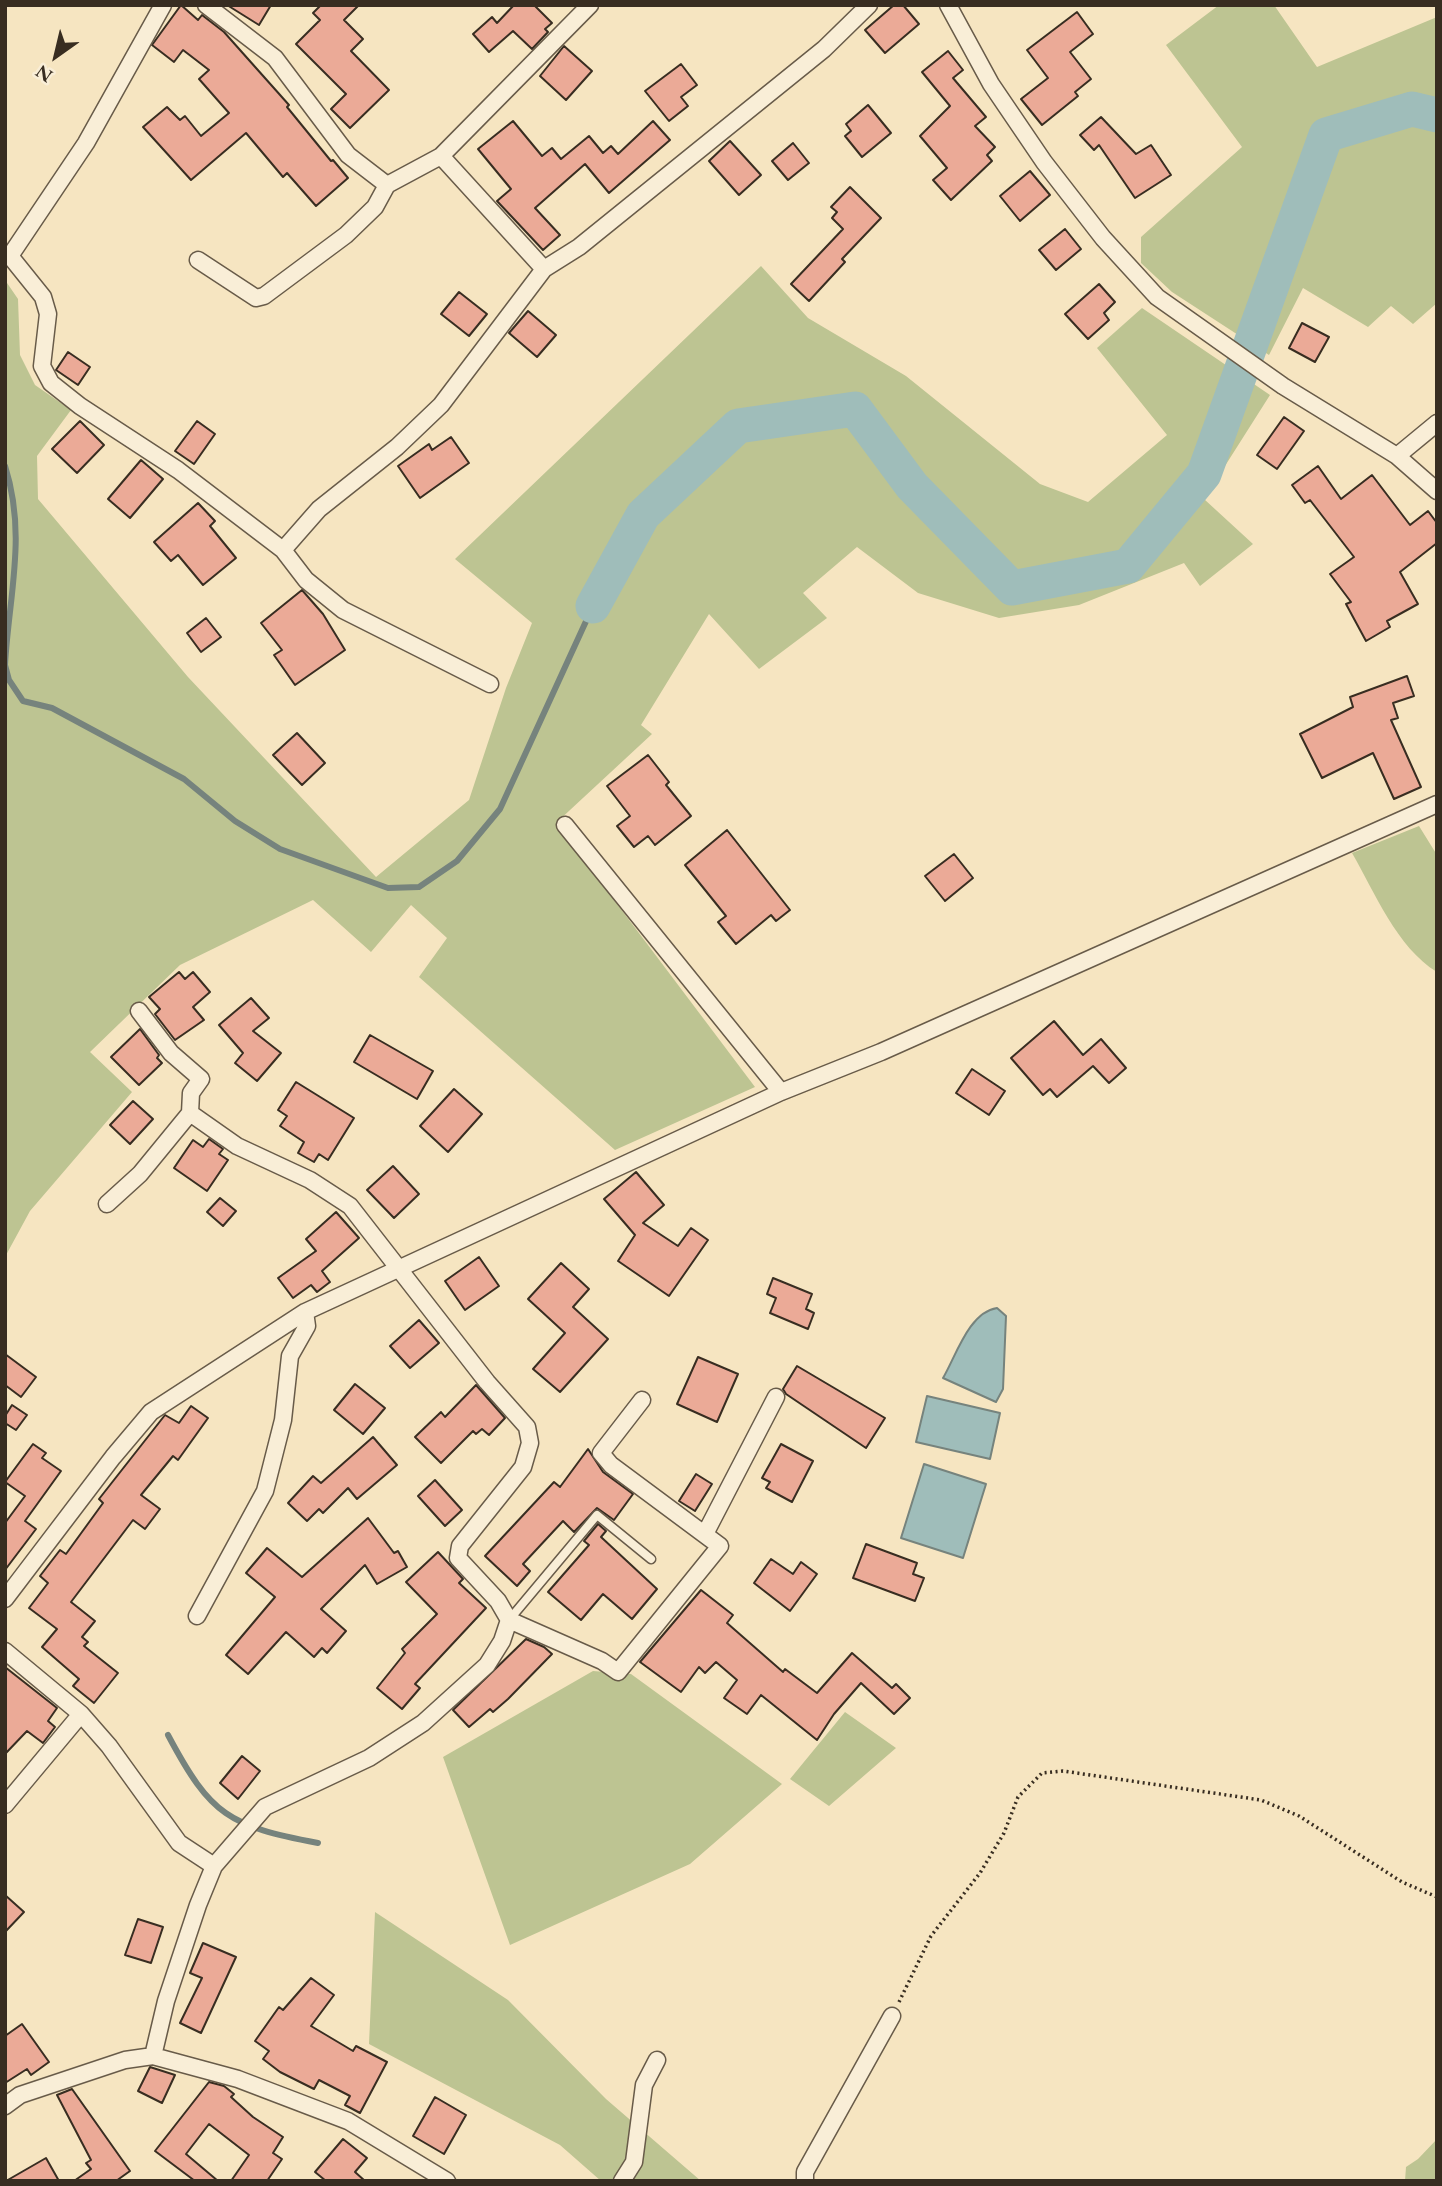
<!DOCTYPE html>
<html>
<head>
<meta charset="utf-8">
<style>
	body { margin:0 }
	#map { position:relative; width:1442px; height:2186px; overflow:hidden; background:#f6e5c1; font-family:"EB Garamond",serif }
	canvas { display:block }
	.frame { position:absolute; inset:0; border:7px solid #382d21; pointer-events:none }
	.north { position:absolute; left:21px; top:21px; width:70px; height:70px; -webkit-text-stroke:5px #f9eed7; paint-order:stroke; rotate:214deg; font-size:19px; font-weight:700; line-height:28px; text-align:center; color:#382d21 }
	.north::after { content:''; display:block; margin:auto; width:24px; height:32px; background:#382d21; clip-path:polygon(50% 0,100% 100%,50% 72%,0 100%) }
</style>
</head>
<body>
<div id="map">
<canvas width="1442" height="2186"></canvas>
<div class="frame"></div>
<div class="north">N</div>
</div>
<script>
const ctx = document.querySelector('canvas').getContext('2d');
ctx.lineJoin = 'round';
function paint(path, color) { ctx.fillStyle = color; ctx.fill(path, 'evenodd'); }
function trace(path, color, width, dash) { ctx.strokeStyle = color; ctx.lineWidth = width; ctx.lineCap = dash ? 'butt' : 'round'; ctx.setLineDash(dash || []); ctx.stroke(path); }
paint(new Path2D(`
	M 1219,5 L 1274,5 L 1317,67 L 1437,17 L 1437,303 L 1413,324 L 1391,306 L 1368,327 L 1303,288 L 1269,355 L 1172,292 L 1141,263 L 1141,237 L 1242,147 L 1166,45 Z
	M 761,266 L 808,318 L 906,376 L 1040,484 L 1088,502 L 1167,435 L 1097,348 L 1142,308 L 1270,395 L 1204,499 L 1253,544 L 1200,586 L 1184,563 L 1079,605 L 999,618 L 918,593 L 857,547 L 803,593 L 827,618 L 759,669 L 709,614 L 641,725 L 652,734 L 556,823 L 755,1087 L 615,1150 L 419,977 L 447,938 L 411,905 L 371,952 L 313,900 L 180,965 L 90,1052 L 132,1092 L 30,1211 L 5,1257 L 5,280 L 18,299 L 20,355 L 35,385 L 71,410 L 37,456 L 38,499 L 188,677 L 376,877 L 469,800 L 506,688 L 532,623 L 455,559 Z
	M 1419,826 L 1437,855 L 1437,972 C 1397,948 1374,891 1352,853 Z
	M 593,1671 L 631,1674 L 782,1784 L 690,1864 L 510,1945 L 443,1757 Z
	M 845,1712 L 896,1748 L 829,1806 L 790,1779 Z
	M 375,1912 L 508,2000 L 606,2099 L 701,2181 L 601,2181 L 560,2145 L 369,2044 Z
	M 1437,2139 L 1437,2181 L 1405,2181 L 1406,2167 L 1418,2159 Z`), '#bdc492');
const water = new Path2D(`
	M 997,1308 L 1006,1316 L 1003,1389 L 996,1402 L 943,1378 C 956,1356 969,1312 997,1308 Z
	M 927,1396 L 1000,1413 L 990,1459 L 916,1442 Z
	M 924,1464 L 986,1484 L 963,1558 L 901,1538 Z`);
paint(water, '#9fbdba');
trace(water, '#76837d', 2);
trace(new Path2D(`
	M 5,466 C 27,535 9,594 5,665 L 9,680 L 23,701 L 52,708 L 184,779 L 235,821 L 280,849 L 388,888 L 419,887 L 457,861 L 500,809 L 593,606
	M 168,1735 C 211,1816 229,1826 318,1843`), '#76837d', 6);
trace(new Path2D(`
	M 593,606 L 643,515 L 738,426 L 855,409 L 912,486 L 1012,588 L 1128,566 L 1204,474 L 1326,135 L 1412,109 L 1437,115`), '#9fbdba', 35);
const building = new Path2D(`
	M 181,5 L 198,20 L 202,15 L 224,32 L 289,105 L 287,107 L 331,161 L 333,160 L 348,178 L 316,206 L 287,173 L 283,177 L 246,133 L 191,180 L 143,127 L 167,107 L 180,120 L 185,116 L 201,136 L 229,113 L 199,79 L 209,70 L 183,50 L 174,62 L 152,45 Z
	M 227,5 L 271,5 L 259,25 Z
	M 321,5 L 359,5 L 344,20 L 363,39 L 351,51 L 389,90 L 350,128 L 331,109 L 346,94 L 296,44 L 320,20 L 313,13 Z
	M 514,5 L 534,5 L 552,23 L 545,29 L 548,32 L 532,49 L 513,31 L 489,52 L 473,34 L 492,17 L 497,23 Z
	M 894,5 L 903,5 L 919,24 L 885,53 L 865,30 Z
	M 1077,12 L 1093,34 L 1070,52 L 1091,79 L 1075,92 L 1078,96 L 1042,125 L 1021,99 L 1048,78 L 1027,50 Z
	M 564,46 L 592,71 L 566,100 L 540,76 Z
	M 948,51 L 963,70 L 953,78 L 986,117 L 975,126 L 995,147 L 987,155 L 992,161 L 951,200 L 933,180 L 947,168 L 920,136 L 950,106 L 922,72 Z
	M 681,64 L 697,85 L 681,97 L 688,106 L 669,121 L 645,91 Z
	M 868,105 L 891,133 L 862,157 L 845,136 L 851,131 L 846,124 Z
	M 1101,117 L 1136,154 L 1151,145 L 1171,175 L 1135,198 L 1099,145 L 1094,150 L 1080,135 Z
	M 513,121 L 542,156 L 552,148 L 561,159 L 589,136 L 603,153 L 611,146 L 618,154 L 653,121 L 670,140 L 609,193 L 585,164 L 535,208 L 560,235 L 543,250 L 497,201 L 511,189 L 478,149 Z
	M 730,141 L 761,175 L 739,195 L 709,161 Z
	M 793,143 L 809,163 L 788,180 L 772,161 Z
	M 1030,171 L 1050,195 L 1020,221 L 1000,196 Z
	M 850,187 L 881,218 L 842,259 L 845,262 L 809,301 L 791,284 L 843,229 L 832,218 L 837,212 L 831,207 Z
	M 1065,229 L 1081,249 L 1056,270 L 1039,250 Z
	M 1099,284 L 1115,302 L 1104,313 L 1109,320 L 1088,339 L 1065,314 Z
	M 459,292 L 487,314 L 469,336 L 441,314 Z
	M 528,311 L 556,335 L 537,357 L 509,333 Z
	M 1302,323 L 1329,337 L 1315,362 L 1289,348 Z
	M 68,352 L 90,367 L 78,385 L 56,370 Z
	M 1284,417 L 1304,431 L 1277,469 L 1257,455 Z
	M 80,421 L 104,445 L 77,473 L 52,449 Z
	M 197,421 L 215,434 L 194,464 L 175,451 Z
	M 451,437 L 469,463 L 420,498 L 398,466 L 429,444 L 432,450 Z
	M 141,460 L 163,479 L 130,518 L 108,499 Z
	M 1318,466 L 1341,499 L 1372,475 L 1410,525 L 1428,511 L 1437,523 L 1437,543 L 1400,572 L 1418,604 L 1387,621 L 1390,627 L 1366,641 L 1346,604 L 1351,602 L 1330,574 L 1354,557 L 1310,500 L 1305,503 L 1292,485 Z
	M 198,503 L 215,521 L 210,526 L 236,558 L 203,585 L 178,555 L 171,561 L 154,542 Z
	M 302,590 L 323,614 L 345,650 L 295,685 L 274,655 L 282,650 L 261,623 Z
	M 206,618 L 221,637 L 201,652 L 187,633 Z
	M 1407,676 L 1414,696 L 1393,703 L 1398,718 L 1391,720 L 1421,787 L 1394,799 L 1373,753 L 1322,778 L 1300,734 L 1353,707 L 1350,697 Z
	M 297,733 L 325,763 L 302,785 L 273,755 Z
	M 648,755 L 669,782 L 666,785 L 691,816 L 655,845 L 648,836 L 634,847 L 617,826 L 630,816 L 607,786 Z
	M 727,830 L 790,910 L 776,921 L 771,915 L 736,944 L 718,922 L 726,916 L 685,865 Z
	M 954,854 L 973,878 L 945,901 L 925,876 Z
	M 179,972 L 185,979 L 193,972 L 210,992 L 193,1007 L 204,1020 L 175,1040 L 155,1014 L 160,1009 L 149,997 Z
	M 251,998 L 269,1018 L 253,1031 L 281,1053 L 257,1081 L 235,1063 L 243,1053 L 219,1025 Z
	M 1054,1021 L 1083,1055 L 1101,1039 L 1126,1068 L 1109,1083 L 1093,1066 L 1057,1097 L 1050,1089 L 1043,1095 L 1011,1058 Z
	M 140,1029 L 159,1055 L 157,1058 L 162,1063 L 139,1085 L 111,1057 Z
	M 370,1035 L 433,1071 L 417,1099 L 354,1062 Z
	M 972,1069 L 1005,1091 L 989,1115 L 956,1093 Z
	M 296,1082 L 354,1118 L 328,1160 L 319,1154 L 314,1162 L 298,1153 L 304,1142 L 280,1126 L 287,1116 L 278,1110 Z
	M 454,1089 L 482,1114 L 448,1152 L 420,1126 Z
	M 133,1101 L 153,1119 L 130,1144 L 110,1125 Z
	M 209,1139 L 223,1149 L 219,1154 L 228,1160 L 207,1191 L 174,1168 L 193,1140 L 203,1147 Z
	M 393,1166 L 419,1194 L 394,1218 L 367,1190 Z
	M 636,1172 L 664,1205 L 643,1223 L 678,1246 L 691,1228 L 708,1240 L 669,1296 L 618,1261 L 635,1235 L 604,1199 Z
	M 220,1198 L 236,1211 L 223,1226 L 207,1212 Z
	M 336,1212 L 359,1238 L 322,1271 L 330,1282 L 317,1292 L 311,1285 L 293,1298 L 278,1278 L 316,1251 L 306,1239 Z
	M 479,1257 L 499,1286 L 465,1310 L 445,1281 Z
	M 561,1263 L 589,1289 L 573,1307 L 608,1339 L 560,1392 L 533,1369 L 565,1333 L 528,1299 Z
	M 773,1278 L 812,1294 L 806,1309 L 814,1313 L 808,1329 L 770,1313 L 776,1298 L 767,1294 Z
	M 419,1320 L 439,1343 L 410,1368 L 390,1346 Z
	M 5,1354 L 36,1377 L 21,1397 L 5,1385 Z
	M 698,1357 L 738,1374 L 717,1422 L 677,1404 Z
	M 797,1366 L 885,1418 L 866,1448 L 786,1394 L 783,1389 Z
	M 355,1384 L 385,1408 L 363,1434 L 334,1410 Z
	M 476,1385 L 505,1418 L 489,1435 L 482,1429 L 476,1434 L 473,1431 L 441,1463 L 415,1437 L 441,1412 L 445,1417 Z
	M 12,1405 L 27,1415 L 16,1430 L 5,1423 L 5,1416 Z
	M 191,1406 L 208,1418 L 178,1460 L 173,1456 L 141,1495 L 160,1509 L 145,1529 L 133,1520 L 71,1602 L 95,1621 L 82,1637 L 88,1642 L 84,1646 L 118,1673 L 94,1703 L 73,1686 L 79,1679 L 42,1647 L 57,1629 L 29,1608 L 48,1583 L 40,1576 L 60,1550 L 66,1554 L 103,1503 L 99,1499 L 165,1415 L 179,1423 Z
	M 373,1437 L 397,1465 L 357,1499 L 348,1488 L 323,1513 L 319,1509 L 307,1521 L 288,1503 L 313,1476 L 321,1483 Z
	M 33,1444 L 46,1453 L 42,1458 L 61,1471 L 25,1521 L 36,1529 L 5,1570 L 5,1523 L 25,1496 L 5,1482 Z
	M 781,1444 L 813,1461 L 792,1502 L 766,1488 L 770,1482 L 762,1478 Z
	M 588,1449 L 603,1472 L 633,1494 L 614,1520 L 597,1508 L 574,1532 L 563,1521 L 523,1564 L 530,1571 L 517,1586 L 485,1556 L 554,1482 L 560,1487 Z
	M 696,1474 L 712,1484 L 695,1511 L 679,1501 Z
	M 435,1480 L 462,1510 L 445,1526 L 418,1496 Z
	M 368,1518 L 394,1553 L 398,1551 L 407,1567 L 377,1584 L 365,1565 L 321,1609 L 346,1631 L 327,1653 L 322,1648 L 314,1657 L 286,1632 L 248,1674 L 226,1655 L 275,1597 L 246,1573 L 267,1548 L 302,1577 Z
	M 598,1524 L 606,1531 L 601,1537 L 657,1589 L 632,1619 L 603,1594 L 581,1620 L 548,1592 L 589,1545 L 584,1541 Z
	M 866,1544 L 917,1563 L 913,1574 L 924,1578 L 915,1601 L 853,1578 Z
	M 438,1552 L 463,1579 L 459,1583 L 486,1608 L 415,1684 L 420,1688 L 402,1709 L 377,1688 L 405,1653 L 402,1649 L 437,1614 L 406,1582 Z
	M 771,1559 L 793,1574 L 801,1562 L 817,1574 L 790,1611 L 754,1583 Z
	M 701,1590 L 733,1615 L 727,1623 L 783,1672 L 785,1669 L 817,1693 L 852,1653 L 892,1688 L 896,1684 L 910,1698 L 894,1714 L 861,1683 L 834,1714 L 817,1740 L 761,1695 L 747,1714 L 724,1698 L 737,1680 L 716,1662 L 705,1673 L 699,1667 L 681,1692 L 640,1662 Z
	M 526,1639 L 544,1647 L 552,1654 L 508,1699 L 493,1712 L 490,1709 L 469,1727 L 453,1710 Z
	M 5,1667 L 57,1708 L 48,1721 L 55,1727 L 43,1743 L 27,1731 L 5,1754 Z
	M 242,1756 L 260,1771 L 238,1799 L 220,1783 Z
	M 5,1895 L 24,1912 L 5,1932 Z
	M 138,1919 L 163,1927 L 151,1963 L 125,1955 Z
	M 203,1943 L 236,1957 L 201,2033 L 180,2023 L 202,1978 L 190,1973 Z
	M 311,1978 L 334,1995 L 311,2026 L 353,2051 L 356,2046 L 387,2062 L 360,2113 L 345,2105 L 350,2096 L 319,2080 L 314,2089 L 280,2072 L 263,2059 L 269,2051 L 255,2041 L 279,2007 L 283,2010 Z
	M 22,2024 L 49,2062 L 31,2075 L 27,2069 L 5,2083 L 5,2036 Z
	M 150,2067 L 175,2075 L 162,2103 L 138,2091 Z
	M 209,2082 L 224,2086 L 234,2094 L 231,2097 L 253,2117 L 283,2137 L 273,2153 L 282,2159 L 267,2181 L 231,2181 L 249,2155 L 209,2124 L 186,2154 L 218,2181 L 195,2181 L 155,2151 Z
	M 72,2089 L 130,2171 L 116,2181 L 74,2181 L 91,2169 L 86,2163 L 91,2160 L 57,2095 Z
	M 435,2097 L 466,2115 L 444,2154 L 413,2136 Z
	M 343,2139 L 367,2158 L 355,2172 L 365,2181 L 326,2181 L 315,2172 Z
	M 46,2158 L 59,2181 L 6,2181 Z`);
paint(building, '#ebaa97');
trace(building, '#382d21', 2);
const service = new Path2D(`
	M 509,1620 L 597,1515 L 651,1559`);
const minor = new Path2D(`
	M 206,5 L 275,58 L 348,155 L 387,185
	M 948,5 L 991,84 L 1044,162 L 1103,238 L 1157,297 L 1283,386 L 1397,456 L 1437,491
	M 441,156 L 544,269
	M 5,255 L 10,256 L 43,297 L 48,314 L 42,366 L 51,383 L 80,406 L 178,470 L 283,550 L 306,580 L 343,610 L 490,684
	M 10,256 L 86,143 L 163,5
	M 198,260 L 256,298 L 264,296 L 346,235 L 375,207 L 387,185 L 441,156 L 590,5
	M 1397,456 L 1437,423
	M 283,550 L 319,509 L 397,447 L 441,405 L 544,269 L 579,247 L 824,49 L 869,5
	M 565,825 L 781,1092
	M 190,1113 L 237,1146 L 310,1180 L 350,1206 L 487,1382 L 527,1427 L 530,1443 L 523,1467 L 460,1546 L 458,1558 L 498,1601 L 509,1620 L 602,1661 L 618,1672 L 720,1546 L 611,1465 L 601,1453 L 642,1400
	M 107,1204 L 140,1174 L 190,1113 L 191,1093 L 201,1079 L 171,1053 L 139,1011
	M 705,1534 L 776,1397
	M 5,1599 L 113,1457 L 151,1412 L 305,1312 L 781,1092 L 881,1052 L 1437,804
	M 197,1616 L 265,1491 L 283,1420 L 290,1356 L 307,1326 L 305,1312
	M 5,1651 L 81,1714 L 109,1746 L 179,1843 L 214,1866
	M 5,1805 L 81,1714
	M 153,2056 L 166,2001 L 198,1905 L 214,1866 L 265,1807 L 369,1758 L 423,1723 L 487,1665 L 502,1641 L 509,1620
	M 5,2106 L 20,2095 L 125,2060 L 153,2056 L 238,2079 L 348,2121 L 447,2181
	M 622,2181 L 634,2162 L 644,2085 L 657,2060
	M 805,2181 L 805,2172 L 892,2016`);
trace(service, '#685b49', 11);
trace(minor, '#685b49', 19);
trace(new Path2D(`
	M 899,2002 L 931,1936 L 980,1873 L 1004,1833 L 1018,1797 L 1042,1773 L 1063,1771 L 1261,1800 L 1299,1816 L 1402,1882 L 1437,1897`), '#382d21', 3.5, [2, 3.5]);
trace(service, '#f9eed7', 8);
trace(minor, '#f9eed7', 16);
</script>
</body>
</html>
